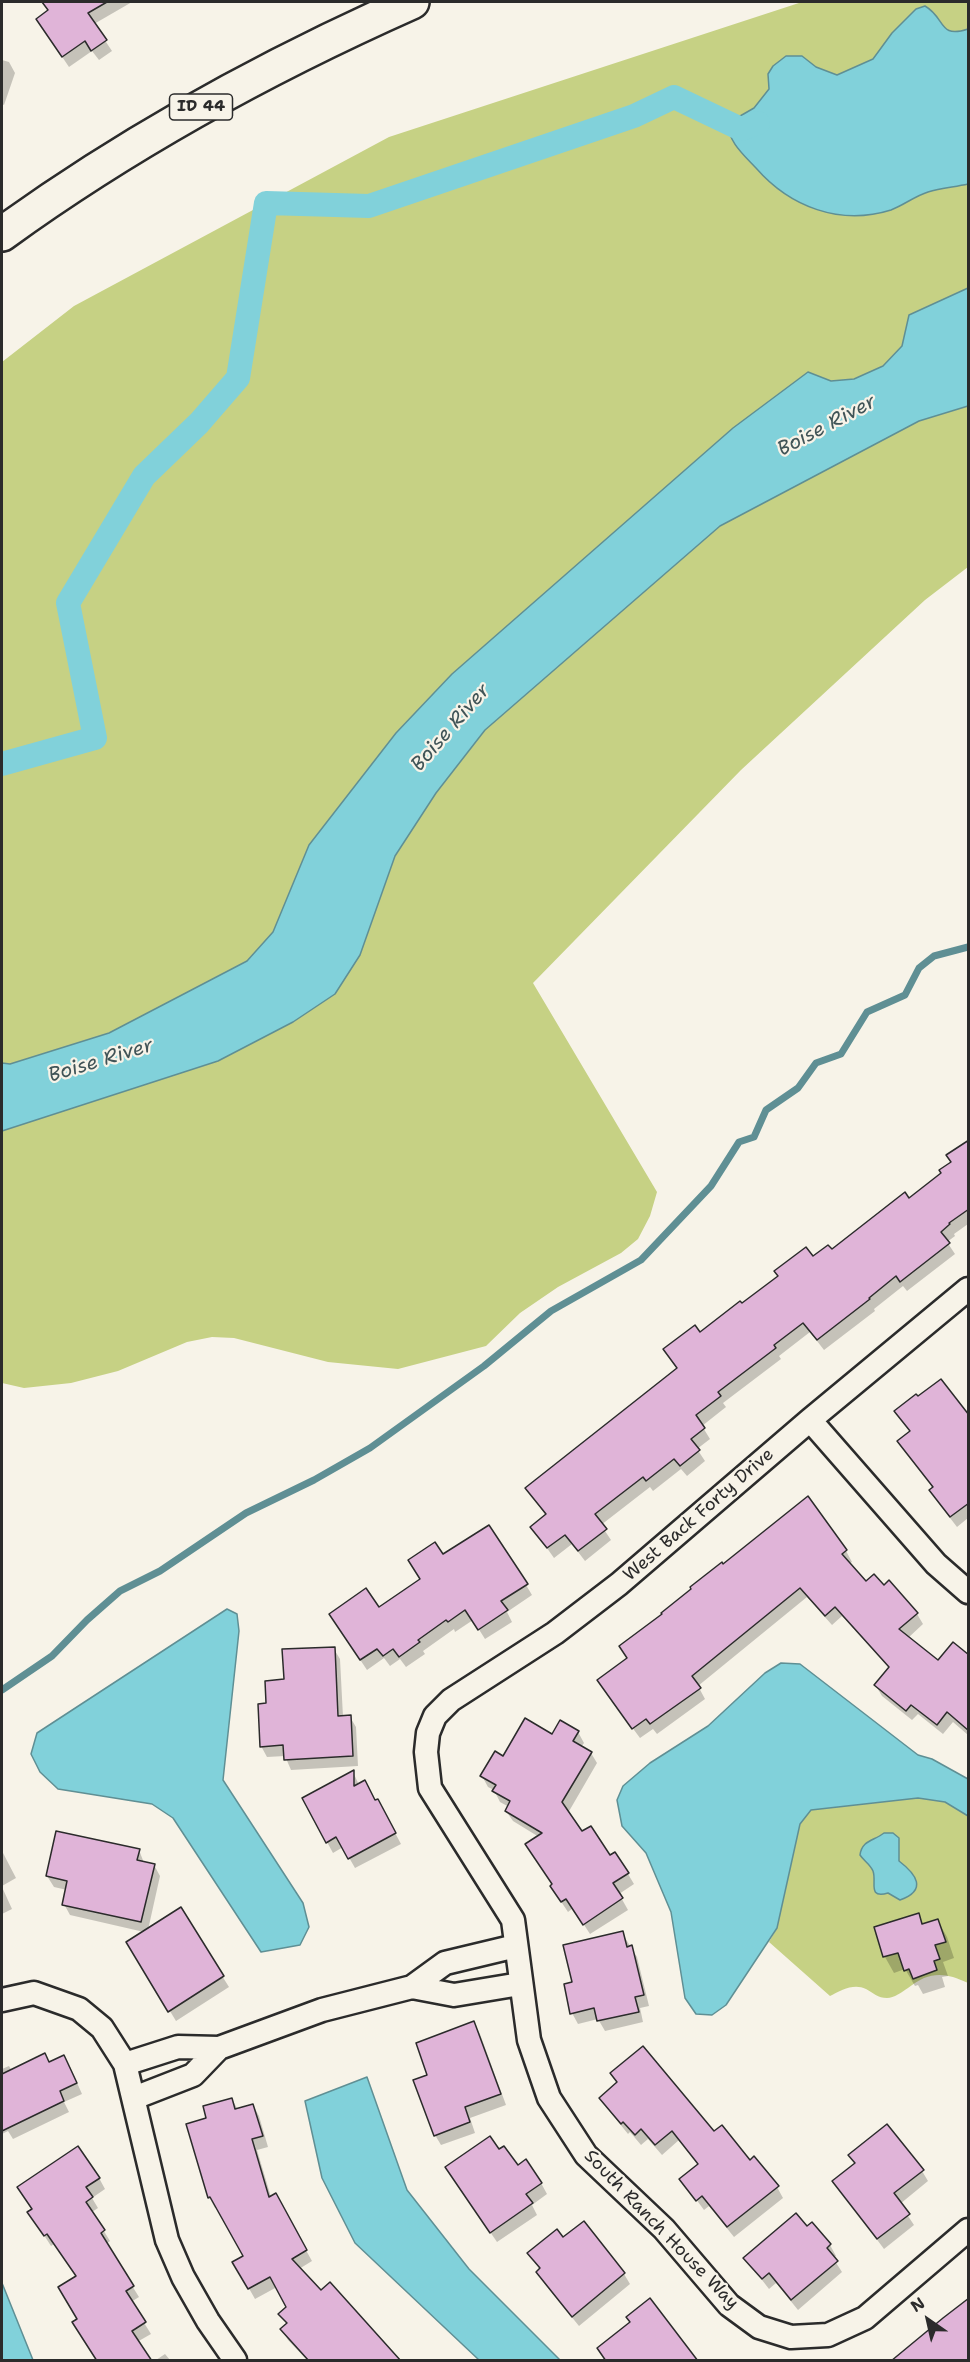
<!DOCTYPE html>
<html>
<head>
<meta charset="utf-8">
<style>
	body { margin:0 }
	#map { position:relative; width:970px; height:2362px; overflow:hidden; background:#f7f3e8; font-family:"Shantell Sans",sans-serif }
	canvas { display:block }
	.frame { position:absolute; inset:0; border:3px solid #2b2b2b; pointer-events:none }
	.north { position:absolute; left:898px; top:2290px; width:60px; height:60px; -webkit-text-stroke:4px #f7f3e8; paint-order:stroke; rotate:326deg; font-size:16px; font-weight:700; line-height:24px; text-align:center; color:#2b2b2b }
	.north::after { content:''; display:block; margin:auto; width:21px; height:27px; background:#2b2b2b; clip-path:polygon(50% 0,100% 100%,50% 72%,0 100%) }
</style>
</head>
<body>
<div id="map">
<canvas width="970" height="2362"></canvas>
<div class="frame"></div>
<div class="north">N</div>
</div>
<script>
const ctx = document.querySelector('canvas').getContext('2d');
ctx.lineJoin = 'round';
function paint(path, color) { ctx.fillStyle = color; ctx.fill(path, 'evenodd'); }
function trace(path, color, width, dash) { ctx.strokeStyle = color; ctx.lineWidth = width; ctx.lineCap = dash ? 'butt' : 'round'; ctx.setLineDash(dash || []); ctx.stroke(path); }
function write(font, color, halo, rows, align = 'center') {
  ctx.font = font + ' "Shantell Sans",sans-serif'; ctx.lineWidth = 4.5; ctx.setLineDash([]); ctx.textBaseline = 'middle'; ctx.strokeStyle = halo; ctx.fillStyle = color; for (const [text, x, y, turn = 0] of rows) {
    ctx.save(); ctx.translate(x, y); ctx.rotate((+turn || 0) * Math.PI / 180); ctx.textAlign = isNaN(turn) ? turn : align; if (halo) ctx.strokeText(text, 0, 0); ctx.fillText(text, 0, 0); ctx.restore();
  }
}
paint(new Path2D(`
	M 802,2 L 968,2 L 968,288 L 909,315 L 902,346 L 883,366 L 854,379 L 831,381 L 808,372 L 452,674 L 396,733 L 309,845 L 273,932 L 247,961 L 109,1033 L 10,1064 L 2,1063 L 2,362 L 74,306 L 389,137 Z
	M 968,406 L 968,567 L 925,600 L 741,770 L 533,983 L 657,1192 L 650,1216 L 638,1239 L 621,1253 L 558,1287 L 520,1313 L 486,1346 L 398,1369 L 328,1362 L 234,1338 L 212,1337 L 187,1342 L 118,1371 L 71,1383 L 24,1388 L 2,1383 L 2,1131 L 218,1061 L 360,955 L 395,856 L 436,793 L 485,730 L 720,526 L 919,421 Z
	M 918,1798 L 945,1802 L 968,1816 L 968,1983 C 945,1972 929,1971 908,1988 C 902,1992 894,1998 887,1998 C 878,1998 873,1993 866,1989 C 854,1983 841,1990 830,1996 L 769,1942 L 777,1928 L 800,1823 L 811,1810 Z`), '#c6d184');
const water = new Path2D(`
	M 925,6 C 946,18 938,39 968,29 L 968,184 C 955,187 941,188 928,192 C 915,196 904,205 891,210 C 840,226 790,207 756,168 C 744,155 728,142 728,123 L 754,108 L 769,89 L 768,74 L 773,66 L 786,56 L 802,56 L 816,67 L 837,75 L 873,59 L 892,33 L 916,9 Z
	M 968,288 L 968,406 L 919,421 L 720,526 L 485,730 L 436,793 L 395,856 L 360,955 L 335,994 L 293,1022 L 218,1061 L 2,1131 L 2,1063 L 10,1064 L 109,1033 L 247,961 L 273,932 L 309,845 L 396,733 L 452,674 L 733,428 L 808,372 L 831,381 L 854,379 L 883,366 L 902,346 L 909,315 Z
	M 227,1609 L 237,1614 L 239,1631 L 223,1780 L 303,1903 L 309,1927 L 300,1945 L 261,1952 L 173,1818 L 152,1804 L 58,1789 L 40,1772 L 31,1754 L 37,1733 Z
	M 781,1663 L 800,1664 L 918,1755 L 932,1759 L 968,1779 L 968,1816 L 945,1802 L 918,1798 L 811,1810 L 800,1824 L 777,1928 L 726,2005 L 712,2015 L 696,2014 L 685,1998 L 671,1912 L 646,1853 L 622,1826 L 617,1800 L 623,1786 L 650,1763 L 708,1726 L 765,1673 Z
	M 884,1833 L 893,1833 L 899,1838 L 899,1861 C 916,1874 928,1890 900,1900 L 888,1893 C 867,1899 877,1882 873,1871 C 870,1864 864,1861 860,1855 C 862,1840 874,1841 884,1833 Z
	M 367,2077 L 407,2190 L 469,2269 L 560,2360 L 479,2360 L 355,2243 L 322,2178 L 305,2101 Z
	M 2,2283 L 33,2360 L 2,2360 Z`);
paint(water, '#81d1da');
trace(water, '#5f8f94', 1.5);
paint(new Path2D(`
	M 49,2 L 132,2 L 94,24 L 112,51 L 99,60 L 92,51 L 69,67 L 44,30 L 50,10 L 46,4 Z
	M 2,60 L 9,62 L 15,73 L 4,105 L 2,104 Z
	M 968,1142 L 968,1224 L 954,1234 L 955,1236 L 947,1242 L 955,1254 L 907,1291 L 903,1286 L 874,1309 L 875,1311 L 824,1350 L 810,1332 L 779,1356 L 781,1359 L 723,1403 L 726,1407 L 702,1426 L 710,1439 L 697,1449 L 705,1461 L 687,1476 L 681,1469 L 653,1491 L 650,1487 L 601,1525 L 611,1540 L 585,1561 L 572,1544 L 554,1558 L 532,1527 L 546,1516 L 527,1488 L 677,1368 L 665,1350 L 700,1334 L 813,1258 L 832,1252 L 909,1200 L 942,1174 Z
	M 896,1411 L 968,1417 L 968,1518 L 957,1527 L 937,1501 L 910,1432 Z
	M 807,1498 L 846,1551 L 852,1562 L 848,1564 L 866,1583 L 917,1614 L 923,1624 L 908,1638 L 939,1663 L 968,1656 L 968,1735 L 953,1722 L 943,1734 L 918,1714 L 912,1720 L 882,1696 L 876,1686 L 890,1669 L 842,1616 L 832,1625 L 807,1597 L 698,1686 L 705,1699 L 657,1734 L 653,1729 L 640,1738 L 605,1691 L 664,1615 Z
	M 443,1557 L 526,1585 L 532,1595 L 507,1612 L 512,1622 L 485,1639 L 473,1620 L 455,1632 L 454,1629 L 423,1651 L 425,1654 L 406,1667 L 400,1659 L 390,1666 L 384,1658 L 367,1670 L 337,1625 L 379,1609 L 421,1580 Z
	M 334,1649 L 340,1659 L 343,1717 L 350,1717 L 356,1727 L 358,1766 L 291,1770 L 285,1756 L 267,1757 L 261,1746 L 285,1681 Z
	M 578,1732 L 584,1743 L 581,1747 L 591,1753 L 597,1763 L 568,1813 L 582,1833 L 628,1874 L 634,1884 L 619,1894 L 628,1910 L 590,1934 L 573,1908 L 568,1912 L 558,1897 L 539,1837 L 513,1821 L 506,1811 L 509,1807 L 500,1802 L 494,1790 L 488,1787 L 482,1776 L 503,1758 L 552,1736 Z
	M 353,1772 L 359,1785 L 375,1802 L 378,1801 L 401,1844 L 355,1868 L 343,1847 L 333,1853 L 327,1842 Z
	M 139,1850 L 144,1863 L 154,1865 L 160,1876 L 148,1930 L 180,1909 L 229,1987 L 176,2021 L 128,1942 L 144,1932 L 70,1915 L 64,1904 L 67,1890 L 54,1887 L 47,1876 Z
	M 2,1851 L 16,1878 L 2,1886 Z
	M 2,1887 L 12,1909 L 2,1914 Z
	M 918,1915 L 924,1925 L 938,1921 L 947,1937 L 954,1958 L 943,1962 L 948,1976 L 942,1977 L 945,1987 L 923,1994 L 918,1985 L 915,1986 L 905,1969 L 894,1973 L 885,1957 L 876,1928 Z
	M 622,1933 L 637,1957 L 649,2006 L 640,2008 L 643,2022 L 605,2031 L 598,2019 L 578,2024 L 572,2013 L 574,1983 Z
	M 474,2023 L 480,2034 L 506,2105 L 470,2118 L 475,2133 L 441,2145 L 435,2135 L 429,2076 Z
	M 49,2063 L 70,2067 L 82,2094 L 64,2102 L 69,2112 L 13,2139 L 8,2131 L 2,2134 L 2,2069 L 9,2066 L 12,2071 Z
	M 612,2074 L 714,2133 L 777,2187 L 783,2198 L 734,2237 L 709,2206 L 704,2210 L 681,2179 L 699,2165 L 679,2140 L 662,2155 L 648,2139 L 641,2145 L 630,2132 L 628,2134 L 607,2108 L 601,2098 L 618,2084 Z
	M 232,2099 L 238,2110 L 253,2105 L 259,2116 L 268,2147 L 257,2150 L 271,2197 L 275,2195 L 312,2261 L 299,2269 L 321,2292 L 399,2360 L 307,2360 L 288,2340 L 282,2329 L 287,2325 L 280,2314 L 288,2308 L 277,2287 L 255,2299 L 234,2262 L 245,2257 L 218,2208 L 215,2208 L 209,2197 L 208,2119 Z
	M 850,2155 L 922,2171 L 928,2181 L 900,2204 L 914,2225 L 884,2249 L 834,2182 L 855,2165 Z
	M 517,2167 L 541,2183 L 547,2194 L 532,2205 L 537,2215 L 497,2242 L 453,2178 Z
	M 99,2178 L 105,2189 L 92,2198 L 98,2208 L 92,2212 L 110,2241 L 106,2244 L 139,2297 L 131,2302 L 151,2334 L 137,2342 L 79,2320 L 77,2277 L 54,2244 L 51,2246 L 29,2212 Z
	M 812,2224 L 830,2245 L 836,2256 L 833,2258 L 842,2272 L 798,2310 L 776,2283 L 769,2289 L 745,2258 Z
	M 563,2240 L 624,2274 L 630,2284 L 579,2326 L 544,2283 L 537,2272 L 540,2270 L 529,2253 Z
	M 165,2354 L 170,2360 L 156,2360 Z`), '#0003');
trace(new Path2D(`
	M 2,1690 L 52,1656 L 87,1620 L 120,1591 L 160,1571 L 246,1513 L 314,1480 L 370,1448 L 484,1366 L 551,1311 L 641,1260 L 711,1186 L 739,1142 L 754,1137 L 766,1110 L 798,1088 L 816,1063 L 841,1054 L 867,1012 L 905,995 L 919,968 L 934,956 L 968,947`), '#5f8f94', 7);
trace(new Path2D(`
	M 2,764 L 95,738 L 68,603 L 144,476 L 199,423 L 238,378 L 266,203 L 369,206 L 634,116 L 674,97 L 741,129 L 758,123`), '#81d1da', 24);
const building = new Path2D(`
	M 42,2 L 107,2 L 88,13 L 107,40 L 91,51 L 85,41 L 62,57 L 36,19 L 48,10 Z
	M 969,1140 L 969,1209 L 949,1223 L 950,1224 L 941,1232 L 950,1243 L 900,1282 L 896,1276 L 869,1298 L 870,1299 L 817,1340 L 803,1323 L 774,1345 L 776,1348 L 718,1392 L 721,1396 L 696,1415 L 705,1428 L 691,1439 L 700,1450 L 680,1466 L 674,1459 L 646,1481 L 643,1477 L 595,1514 L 607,1529 L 578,1551 L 565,1535 L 547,1548 L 530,1527 L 546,1514 L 525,1488 L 677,1368 L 663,1349 L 695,1325 L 700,1332 L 740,1301 L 742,1303 L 778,1276 L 774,1271 L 806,1247 L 813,1256 L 828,1245 L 832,1249 L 905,1192 L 909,1198 L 941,1173 L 939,1170 L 951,1162 L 946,1155 Z
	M 941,1379 L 969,1415 L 969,1503 L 950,1517 L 929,1490 L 933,1487 L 897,1441 L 910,1431 L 894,1411 L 916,1394 L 918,1396 Z
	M 808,1496 L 847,1550 L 842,1554 L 866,1581 L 874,1574 L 884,1585 L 889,1580 L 918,1613 L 899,1629 L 938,1660 L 953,1642 L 969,1655 L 969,1731 L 947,1712 L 937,1725 L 911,1705 L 906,1711 L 874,1685 L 889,1667 L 835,1607 L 825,1616 L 800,1588 L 692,1676 L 701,1688 L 650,1724 L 646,1719 L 632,1729 L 597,1680 L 627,1658 L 619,1646 L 662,1614 L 661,1613 L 691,1589 L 690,1587 L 722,1562 L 723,1564 Z
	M 489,1525 L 528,1584 L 501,1601 L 508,1610 L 478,1630 L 465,1610 L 448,1622 L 446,1620 L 418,1640 L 420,1642 L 399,1657 L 393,1649 L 383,1656 L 377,1649 L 360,1660 L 329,1614 L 366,1588 L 379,1607 L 420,1579 L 408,1560 L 435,1542 L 443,1554 Z
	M 335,1647 L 338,1716 L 351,1715 L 353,1756 L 284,1760 L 283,1745 L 260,1747 L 258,1704 L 266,1703 L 265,1681 L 284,1679 L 282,1649 Z
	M 525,1718 L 552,1734 L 560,1720 L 579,1731 L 573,1741 L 592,1752 L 562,1802 L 582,1831 L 591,1826 L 610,1855 L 615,1852 L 629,1873 L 613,1883 L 623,1898 L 583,1925 L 566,1899 L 561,1902 L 550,1886 L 552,1884 L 525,1844 L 542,1833 L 505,1811 L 510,1801 L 492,1791 L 496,1785 L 480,1776 L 495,1751 L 503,1756 Z
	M 354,1770 L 354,1786 L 365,1780 L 375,1800 L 378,1799 L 396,1833 L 348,1859 L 336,1837 L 326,1843 L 302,1798 Z
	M 56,1831 L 140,1849 L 137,1860 L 155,1864 L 141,1922 L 62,1905 L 67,1881 L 46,1876 Z
	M 181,1907 L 224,1976 L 168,2012 L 126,1942 Z
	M 919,1913 L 922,1924 L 938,1919 L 946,1942 L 935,1945 L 940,1959 L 934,1961 L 937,1970 L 913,1979 L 909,1969 L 904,1971 L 898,1953 L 883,1957 L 874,1927 Z
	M 623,1931 L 627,1947 L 632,1945 L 644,1995 L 635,1997 L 639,2012 L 597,2021 L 594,2008 L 570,2014 L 564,1984 L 572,1982 L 563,1945 Z
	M 474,2021 L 501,2094 L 465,2107 L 470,2122 L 434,2136 L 413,2080 L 427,2075 L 416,2043 Z
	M 643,2046 L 714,2131 L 722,2125 L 750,2160 L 754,2156 L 779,2186 L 727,2227 L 702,2196 L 696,2201 L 679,2179 L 698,2164 L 672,2131 L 655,2145 L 641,2129 L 635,2135 L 623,2122 L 621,2124 L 599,2098 L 617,2082 L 610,2073 Z
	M 45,2053 L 49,2062 L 64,2055 L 77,2083 L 60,2091 L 64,2101 L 2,2131 L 2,2074 Z
	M 232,2098 L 235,2109 L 253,2104 L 263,2136 L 252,2139 L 269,2197 L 276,2193 L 307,2250 L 292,2259 L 321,2290 L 330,2282 L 401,2361 L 309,2361 L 280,2329 L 287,2323 L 278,2314 L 286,2307 L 270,2277 L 248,2289 L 232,2262 L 243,2256 L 210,2197 L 208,2198 L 186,2124 L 206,2118 L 203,2106 Z
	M 887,2124 L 924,2170 L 894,2193 L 910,2214 L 877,2239 L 832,2181 L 855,2163 L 848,2155 Z
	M 490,2136 L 499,2149 L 504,2146 L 518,2165 L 526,2159 L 542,2183 L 526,2194 L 533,2203 L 490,2233 L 445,2167 Z
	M 78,2146 L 100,2178 L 86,2187 L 93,2197 L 86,2202 L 105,2230 L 101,2233 L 134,2286 L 126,2291 L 146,2322 L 132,2331 L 152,2361 L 97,2361 L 72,2322 L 77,2319 L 58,2287 L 76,2276 L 47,2234 L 44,2236 L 27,2212 L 32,2209 L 17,2187 Z
	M 796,2213 L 807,2226 L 812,2222 L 831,2244 L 827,2248 L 838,2261 L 791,2300 L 769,2273 L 762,2279 L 743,2258 Z
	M 584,2221 L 625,2273 L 572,2317 L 536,2272 L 540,2268 L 527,2253 L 557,2229 L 563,2237 Z
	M 650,2298 L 698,2361 L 606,2361 L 597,2348 L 630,2322 L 626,2317 Z
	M 969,2298 L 969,2361 L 891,2361 L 943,2318 Z`);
paint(building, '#e0b4d8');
trace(building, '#2b2b2b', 1.5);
const minor = new Path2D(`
	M 968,1289 L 810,1420 L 619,1584 L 555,1633 L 451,1700 L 435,1716 L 428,1733 L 426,1752 L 430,1788 L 513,1920 L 529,2040 L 549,2098 L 586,2155 L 664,2229 L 729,2305 L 759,2327 L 791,2337 L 828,2335 L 865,2318 L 968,2230
	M 810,1420 L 936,1564 L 968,1592
	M 412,1987 L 454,1995 L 520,1984
	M 2,2000 L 34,1993 L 79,2009 L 102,2028 L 125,2064 L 167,2240 L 183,2277 L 208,2321 L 235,2360
	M 125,2064 L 178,2047 L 219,2048 L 322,2010 L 412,1987 L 445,1963 L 516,1946
	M 134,2098 L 193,2075 L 219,2048`);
const primary = new Path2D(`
	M 2,234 C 129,142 268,66 412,2`);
trace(minor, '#2b2b2b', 27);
trace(primary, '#2b2b2b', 38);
trace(minor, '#f7f3e8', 22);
trace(primary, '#f7f3e8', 33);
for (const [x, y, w] of [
	[201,107,63]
]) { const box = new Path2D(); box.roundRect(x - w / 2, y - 13, w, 26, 4.5); ctx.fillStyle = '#f7f3e8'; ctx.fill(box); trace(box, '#2b2b2b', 1.5); }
write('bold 16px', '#2b2b2b', null, [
	["ID 44",201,107]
]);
write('18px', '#2b2b2b', '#f7f3e8', [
	["West Back Forty Drive",699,1515,-41],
	["South Ranch House Way",661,2230,46]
]);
write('italic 20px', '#405457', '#f7f3e8', [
	["Boise River",827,426,-28],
	["Boise River",451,728,-49],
	["Boise River",101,1061,-17]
]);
</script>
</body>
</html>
